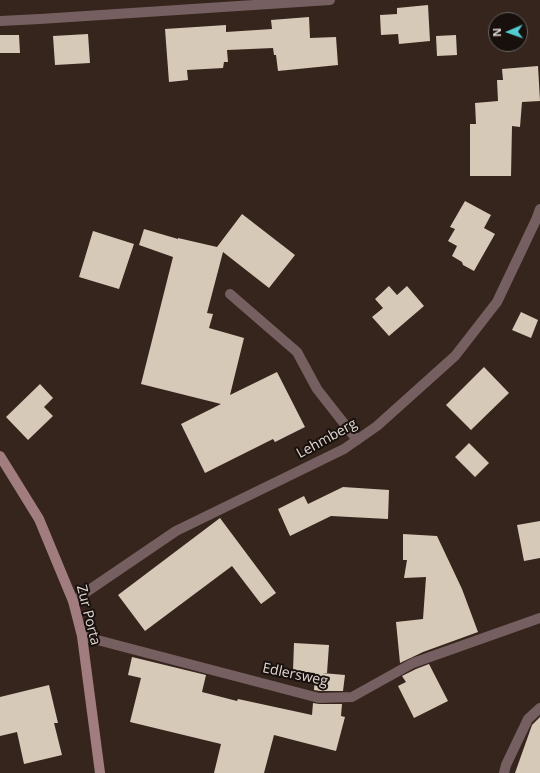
<!DOCTYPE html>
<html>
<head>
<meta charset="utf-8">
<style>
	body { margin:0 }
	#map { position:relative; width:540px; height:773px; overflow:hidden; background:#36251d; font-family:"Open Sans",sans-serif }
	canvas { display:block }
	.north { position:absolute; left:488px; top:12px; width:40px; height:40px; box-sizing:border-box; background:#18100d; border:1px solid #69605c; border-radius:50%; rotate:268deg; font-size:11px; font-weight:700; line-height:16px; text-align:center; color:#e2d7d2 }
	.north::after { content:''; display:block; margin:auto; width:14px; height:18px; background:#52ccd0; clip-path:polygon(50% 0,100% 100%,50% 72%,0 100%) }
</style>
</head>
<body>
<div id="map">
<canvas width="540" height="773"></canvas>
<div class="north">N</div>
</div>
<script>
const ctx = document.querySelector('canvas').getContext('2d');
ctx.lineJoin = 'round';
function paint(path, color) { ctx.fillStyle = color; ctx.fill(path, 'evenodd'); }
function trace(path, color, width, dash) { ctx.strokeStyle = color; ctx.lineWidth = width; ctx.lineCap = dash ? 'butt' : 'round'; ctx.setLineDash(dash || []); ctx.stroke(path); }
function write(font, color, halo, rows, align = 'center') {
  ctx.font = font + ' "Open Sans",sans-serif'; ctx.lineWidth = 4; ctx.setLineDash([]); ctx.textBaseline = 'middle'; ctx.strokeStyle = halo; ctx.fillStyle = color; for (const [text, x, y, turn = 0] of rows) {
    ctx.save(); ctx.translate(x, y); ctx.rotate((+turn || 0) * Math.PI / 180); ctx.textAlign = isNaN(turn) ? turn : align; if (halo) ctx.strokeText(text, 0, 0); ctx.fillText(text, 0, 0); ctx.restore();
  }
}
paint(new Path2D(`
	M 428,5 L 430,41 L 399,44 L 398,34 L 381,35 L 380,15 L 397,14 L 397,8 Z
	M 309,17 L 310,38 L 336,37 L 338,65 L 278,71 L 276,55 L 274,55 L 273,48 L 227,50 L 228,62 L 224,62 L 223,68 L 187,70 L 188,80 L 169,82 L 165,29 L 226,25 L 226,32 L 272,29 L 271,20 Z
	M 88,34 L 90,63 L 55,65 L 53,36 Z
	M 0,35 L 19,35 L 20,53 L 0,53 Z
	M 456,35 L 457,55 L 437,56 L 436,36 Z
	M 538,66 L 540,101 L 522,102 L 520,127 L 512,126 L 511,176 L 470,176 L 470,124 L 476,124 L 475,103 L 498,101 L 497,80 L 503,80 L 502,69 Z
	M 465,201 L 491,215 L 484,228 L 495,234 L 474,271 L 463,265 L 462,262 L 452,256 L 457,246 L 448,241 L 455,229 L 450,227 Z
	M 242,214 L 295,255 L 269,288 L 223,252 L 207,313 L 213,314 L 209,328 L 244,338 L 230,395 L 277,372 L 305,427 L 275,442 L 273,439 L 205,473 L 181,424 L 221,404 L 141,384 L 173,257 L 139,245 L 144,229 L 178,239 L 178,238 L 217,247 Z
	M 93,231 L 134,244 L 119,289 L 79,277 Z
	M 389,286 L 397,295 L 407,286 L 424,306 L 389,336 L 372,317 L 383,308 L 375,299 Z
	M 521,312 L 538,320 L 531,338 L 512,330 Z
	M 484,367 L 509,393 L 471,430 L 446,405 Z
	M 40,384 L 53,398 L 44,407 L 53,416 L 28,440 L 6,417 Z
	M 469,443 L 489,463 L 475,477 L 455,457 Z
	M 343,487 L 389,490 L 388,519 L 331,516 L 290,536 L 278,509 L 304,496 L 308,504 Z
	M 220,518 L 276,593 L 261,604 L 232,566 L 145,631 L 118,595 Z
	M 540,521 L 540,558 L 524,561 L 517,525 Z
	M 403,534 L 437,536 L 462,589 L 478,632 L 423,652 L 400,663 L 396,622 L 423,619 L 426,577 L 404,578 L 407,560 L 403,560 Z
	M 294,643 L 329,645 L 327,673 L 322,673 L 345,675 L 343,691 L 320,691 L 314,690 L 315,673 L 293,671 Z
	M 132,657 L 206,675 L 202,692 L 237,701 L 238,699 L 312,715 L 313,703 L 319,704 L 342,704 L 341,716 L 345,717 L 336,751 L 274,735 L 264,773 L 214,773 L 221,744 L 130,722 L 141,678 L 128,675 Z
	M 429,664 L 448,701 L 414,718 L 398,686 L 406,682 L 402,676 L 416,669 Z
	M 49,685 L 58,723 L 54,723 L 62,755 L 24,764 L 17,732 L 0,736 L 0,697 Z
	M 540,717 L 540,773 L 515,773 L 532,725 Z`), '#d7c9b7');
trace(new Path2D(`
	M 230,294 L 297,352 L 317,389 L 357,440`), '#765f60', 10);
trace(new Path2D(`
	M 0,21 L 40,19 L 330,0
	M 73,601 L 176,531 L 344,449 L 377,426 L 455,356 L 497,302 L 536,220 L 540,209
	M 82,636 L 319,698 L 352,697 L 413,663 L 540,618
	M 504,773 L 506,765 L 528,719 L 540,708`), '#765f60', 10);
trace(new Path2D(`
	M 0,456 L 39,519 L 73,601 L 82,636 L 100,773`), '#a17d7f', 10);
write('14px', '#e2d7d2', '#18100d', [
	["Lehmberg",327,439,-29],
	["Zur Porta",88,615,76],
	["Edlersweg",295,675,12]
]);
</script>
</body>
</html>
